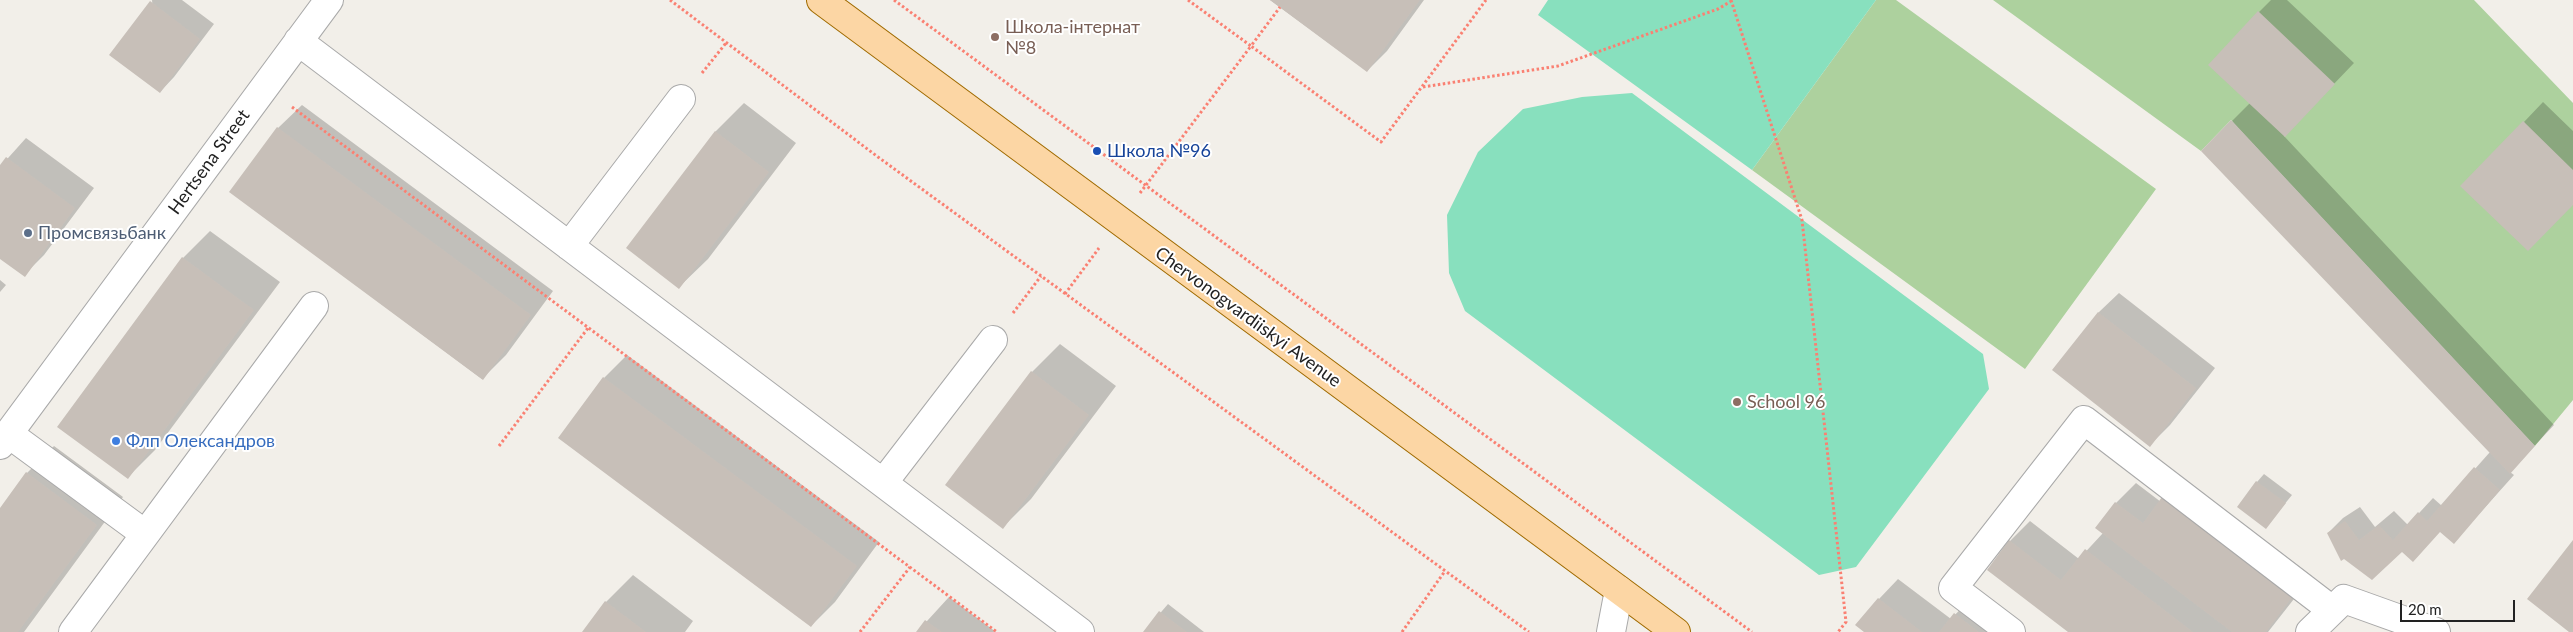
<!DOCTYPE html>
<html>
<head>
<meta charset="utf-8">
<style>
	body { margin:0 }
	#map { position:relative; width:2573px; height:632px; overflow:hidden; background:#f2efe9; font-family:Lato,sans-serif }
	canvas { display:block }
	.scale { position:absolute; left:2400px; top:600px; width:115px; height:22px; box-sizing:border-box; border:2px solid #222; border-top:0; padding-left:6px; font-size:15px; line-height:18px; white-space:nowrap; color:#222; -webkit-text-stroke:4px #fff; paint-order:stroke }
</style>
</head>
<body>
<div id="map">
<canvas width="2573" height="632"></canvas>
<div class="scale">20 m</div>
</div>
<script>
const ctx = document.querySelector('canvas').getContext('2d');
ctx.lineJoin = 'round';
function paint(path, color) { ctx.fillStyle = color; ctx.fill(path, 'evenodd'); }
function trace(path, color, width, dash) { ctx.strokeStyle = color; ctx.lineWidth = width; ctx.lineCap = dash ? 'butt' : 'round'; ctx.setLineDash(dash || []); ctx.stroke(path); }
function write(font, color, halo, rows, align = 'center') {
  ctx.font = font + ' Lato,sans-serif'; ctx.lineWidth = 4; ctx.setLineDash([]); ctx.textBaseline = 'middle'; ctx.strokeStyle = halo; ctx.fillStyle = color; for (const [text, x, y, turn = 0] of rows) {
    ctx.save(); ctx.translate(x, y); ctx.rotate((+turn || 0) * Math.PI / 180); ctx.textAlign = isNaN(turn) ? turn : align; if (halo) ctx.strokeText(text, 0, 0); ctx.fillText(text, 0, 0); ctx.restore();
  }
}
paint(new Path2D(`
	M 1876,0 L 1896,0 L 2156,189 L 2025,369 L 1752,170 Z
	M 1993,0 L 2474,0 L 2573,103 L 2573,400 L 2535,446 L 2231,120 L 2201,151 Z`), '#add19e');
paint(new Path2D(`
	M 1548,0 L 1876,0 L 1752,170 L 1538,15 Z
	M 1632,93 L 1983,354 L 1989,389 L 1856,567 L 1819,575 L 1465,311 L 1449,273 L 1447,215 L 1478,152 L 1523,109 L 1582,97 Z`), '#88e0be');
paint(new Path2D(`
	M 152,0 L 182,0 L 214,24 L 174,77 L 160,92 Z
	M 1270,0 L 1424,0 L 1387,51 L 1367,71 Z
	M 2271,0 L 2287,0 L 2354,63 L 2284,136 L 2554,425 L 2510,472 L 2514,475 L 2454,542 L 2440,531 L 2402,550 L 2371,578 L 2328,533 L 2343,518 L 2360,507 L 2375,527 L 2394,511 L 2408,525 L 2433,498 L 2442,506 L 2490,452 L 2232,121 L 2250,103 L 2259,12 Z
	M 2543,102 L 2573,131 L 2573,203 L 2524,122 Z
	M 744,103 L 796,143 L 708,259 L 679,287 L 627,248 L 716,131 Z
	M 302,105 L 553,291 L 506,355 L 482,379 L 231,192 L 278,128 Z
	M 26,138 L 94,188 L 44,255 L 24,275 L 0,257 L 0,167 Z
	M 210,231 L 280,282 L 155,450 L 128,477 L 59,426 L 183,258 Z
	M 0,280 L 6,285 L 0,292 Z
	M 2119,293 L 2215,368 L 2170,425 L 2150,445 L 2054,370 L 2099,312 Z
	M 1060,344 L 1116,386 L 1031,499 L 1003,527 L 1032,372 Z
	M 627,355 L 879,542 L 835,602 L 811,626 L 604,378 Z
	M 54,446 L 123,497 L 24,632 L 0,632 L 0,510 L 27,473 Z
	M 2264,474 L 2292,495 L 2266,527 L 2257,482 Z
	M 2183,478 L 2312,576 L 2268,632 L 2070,632 L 1989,569 L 2010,541 L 2030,521 L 2079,559 L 2103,533 L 2116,503 L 2136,483 L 2161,502 Z
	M 633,575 L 693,621 L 685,632 L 584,632 L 606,602 Z
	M 1898,579 L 1951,619 L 1975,594 L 2024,632 L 1866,632 L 1879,599 Z
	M 949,597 L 996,632 L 917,632 Z
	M 1168,604 L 1204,632 L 1144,632 Z`), '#0003');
paint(new Path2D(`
	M 1270,0 L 1420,0 L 1367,72 Z
	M 150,1 L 200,39 L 160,93 L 109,55 Z
	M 2258,11 L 2335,84 L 2285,137 L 2208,65 Z
	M 2231,120 L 2535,446 L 2510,474 L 2201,151 Z
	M 2523,121 L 2573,170 L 2573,205 L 2528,251 L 2460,186 Z
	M 277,127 L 531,315 L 483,380 L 229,192 Z
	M 715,131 L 769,172 L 679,289 L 626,248 Z
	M 6,157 L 75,208 L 25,277 L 0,259 L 0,165 Z
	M 182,257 L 254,310 L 128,479 L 57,427 Z
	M 2098,312 L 2196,388 L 2150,447 L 2052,370 Z
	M 1031,371 L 1089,415 L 1003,529 L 945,485 Z
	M 603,377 L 857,566 L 811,627 L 558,438 Z
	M 2474,467 L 2500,490 L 2454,544 L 2440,532 L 2413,562 L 2402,552 L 2372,580 L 2344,559 L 2341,561 L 2327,533 L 2345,521 L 2359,540 L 2379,525 L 2393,540 L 2418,512 L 2427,521 Z
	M 26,472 L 97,525 L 18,632 L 0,632 L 0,508 Z
	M 2256,481 L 2286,503 L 2266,529 L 2237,507 Z
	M 2162,497 L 2293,596 L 2266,632 L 2232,632 L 2095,528 L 2115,502 L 2143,523 Z
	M 2009,540 L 2061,580 L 2085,549 L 2193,632 L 2068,632 L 1987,570 Z
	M 2573,540 L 2573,632 L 2569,632 L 2527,599 Z
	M 1878,598 L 1922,632 L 1864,632 L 1855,625 Z
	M 605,601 L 646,632 L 582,632 Z
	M 1159,611 L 1187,632 L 1143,632 Z
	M 1954,613 L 1979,632 L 1939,632 Z
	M 925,620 L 942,632 L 916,632 Z`), '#c7bfb8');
const minor = new Path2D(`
	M 298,41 L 1080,632
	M 569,246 L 681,99
	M 9,434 L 145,534
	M 0,445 L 329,0
	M 883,483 L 993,340
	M 73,632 L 314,306
	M 1611,632 L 1619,590
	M 2011,632 L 1953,588 L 2084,420 L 2332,610
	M 2310,632 L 2344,599 L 2436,632`);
const major = new Path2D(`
	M 821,0 L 1676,632`);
trace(minor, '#a9a9a9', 30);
trace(major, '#a06b00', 30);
trace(new Path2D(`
	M 670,0 L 878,157 L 1529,632
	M 894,0 L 1752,632
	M 1188,0 L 1251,46 L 1280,7
	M 1731,0 L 1802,220 L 1846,622 L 1838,632
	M 702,73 L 726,43
	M 1423,87 L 1558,66 L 1718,9 L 1733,0
	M 292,107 L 997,632
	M 1140,193 L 1251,46 L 1381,142 L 1486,0
	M 1065,294 L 1099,248
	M 1013,313 L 1041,276
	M 499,446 L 588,328
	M 860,632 L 910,567
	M 1402,632 L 1445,571`), '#fa8072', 3, [2.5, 2.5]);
trace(minor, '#fff', 28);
trace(major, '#fcd6a4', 28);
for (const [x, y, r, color] of [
	[995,37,5,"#8d6e63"],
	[1097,151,5,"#1a4fb4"],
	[28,233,5,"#5c6f8a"],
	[1737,402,5,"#8d6e63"],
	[116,441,5,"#3f7fe0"]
]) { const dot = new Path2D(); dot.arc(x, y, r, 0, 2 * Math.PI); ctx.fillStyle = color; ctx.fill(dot); trace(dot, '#fff', 2); }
write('18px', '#785e54', '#fff', [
	["Школа-інтернат",1005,27],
	["№8",1005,48],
	["School 96",1747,402]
], 'left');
write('18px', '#164399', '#fff', [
	["Школа №96",1107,151]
], 'left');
write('18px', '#222', '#fff', [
	["Hertsena Street",209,162,-54],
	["Chervonogvardiiskyi Avenue",1248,317,36]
]);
write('18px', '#4e5e75', '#fff', [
	["Промсвязьбанк",38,233]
], 'left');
write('18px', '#366cbe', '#fff', [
	["Флп Олександров",126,441]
], 'left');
</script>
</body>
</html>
